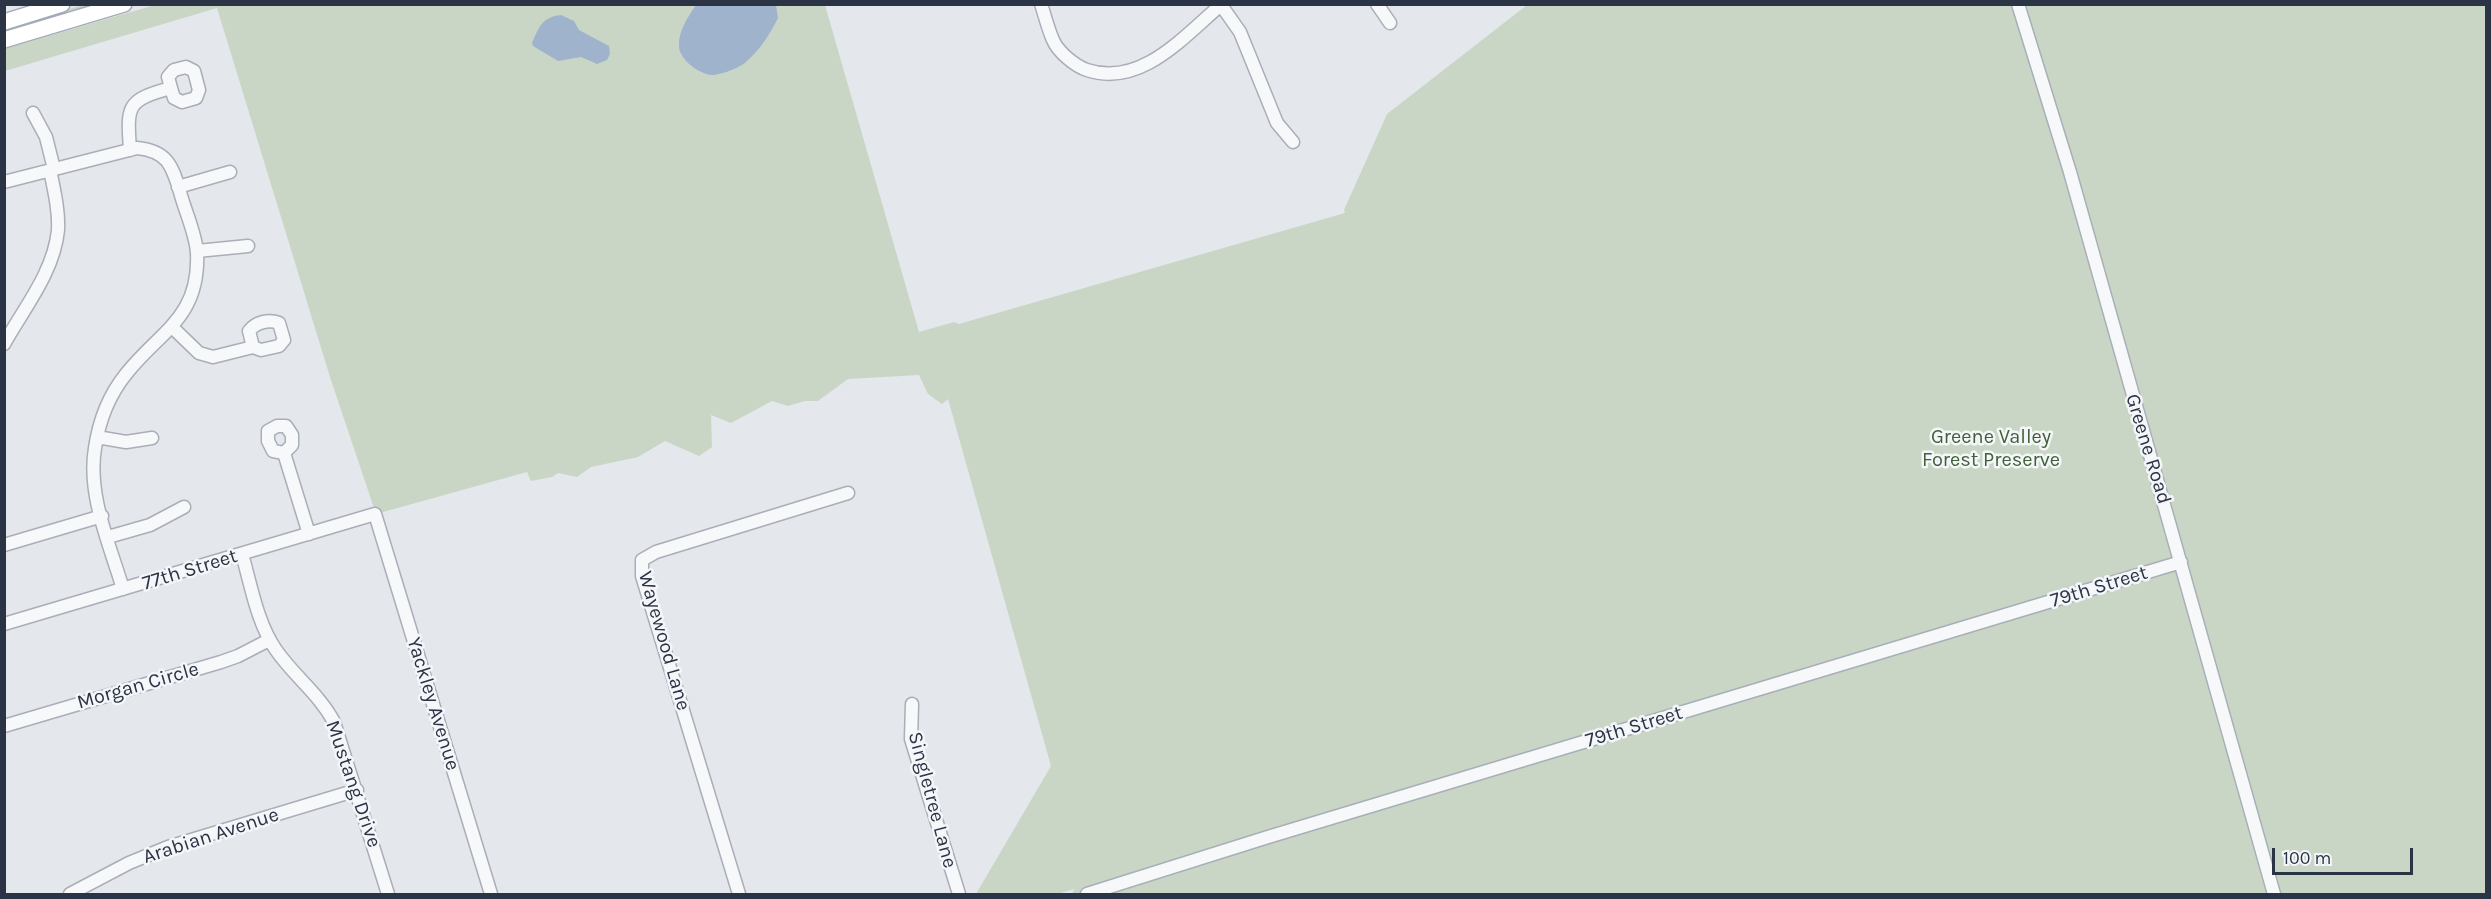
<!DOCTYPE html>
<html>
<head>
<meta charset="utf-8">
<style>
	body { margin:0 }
	#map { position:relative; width:2491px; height:899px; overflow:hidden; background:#e4e7ec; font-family:Karla,sans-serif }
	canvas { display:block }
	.frame { position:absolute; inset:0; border:6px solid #2b3445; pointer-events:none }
	.scale { position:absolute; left:2272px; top:848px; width:141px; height:27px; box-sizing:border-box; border:3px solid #2b3445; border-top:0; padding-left:8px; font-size:18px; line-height:21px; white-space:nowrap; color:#2b3445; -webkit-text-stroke:4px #f4f6f9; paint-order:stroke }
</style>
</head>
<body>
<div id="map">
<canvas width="2491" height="899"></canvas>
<div class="frame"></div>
<div class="scale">100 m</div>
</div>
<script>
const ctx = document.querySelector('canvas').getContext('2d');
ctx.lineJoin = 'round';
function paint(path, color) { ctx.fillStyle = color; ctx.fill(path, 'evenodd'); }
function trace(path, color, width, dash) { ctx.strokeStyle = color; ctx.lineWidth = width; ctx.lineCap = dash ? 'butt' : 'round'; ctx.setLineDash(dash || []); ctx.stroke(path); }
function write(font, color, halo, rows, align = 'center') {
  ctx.font = font + ' Karla,sans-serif'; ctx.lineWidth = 5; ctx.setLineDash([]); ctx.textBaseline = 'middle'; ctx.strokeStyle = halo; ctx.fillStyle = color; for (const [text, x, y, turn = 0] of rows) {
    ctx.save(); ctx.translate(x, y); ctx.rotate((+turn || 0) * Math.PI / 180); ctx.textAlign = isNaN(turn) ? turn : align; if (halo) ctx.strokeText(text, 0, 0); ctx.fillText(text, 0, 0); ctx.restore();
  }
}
paint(new Path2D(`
	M 83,5 L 93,5 L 5,34 L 4,28 Z
	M 155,5 L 825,5 L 919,332 L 954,322 L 959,324 L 1345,213 L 1344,210 L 1387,114 L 1527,5 L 2486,5 L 2486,894 L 1072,894 L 1074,889 L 1057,894 L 976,894 L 1051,766 L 948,399 L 942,404 L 928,394 L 919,375 L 848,379 L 818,401 L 805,401 L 788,406 L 772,401 L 731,423 L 711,415 L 712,447 L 699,456 L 665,441 L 638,457 L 591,467 L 577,477 L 558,473 L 552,477 L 531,481 L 527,472 L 376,514 L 330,377 L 217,8 L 5,71 L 4,49 Z`), '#c9d6c5');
paint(new Path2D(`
	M 696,5 L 776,5 L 778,18 C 770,34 760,50 746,62 C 739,68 721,75 712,75 C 699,74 680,60 679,47 C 678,31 688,17 696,5 Z
	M 561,15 L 574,21 L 579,30 L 609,46 L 610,54 L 607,60 L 597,64 L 581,57 L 558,61 L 533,46 L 532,43 C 539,27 542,17 561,15 Z`), '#9fb4cc');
const minor = new Path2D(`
	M 1041,4 C 1045,16 1048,29 1053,40 C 1058,52 1075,66 1087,70 C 1141,88 1184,36 1222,4
	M 1377,4 L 1390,23
	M 2018,4 L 2070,172 L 2274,894
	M 1221,5 L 1240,32 L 1277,123 L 1293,142
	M 33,113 L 46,137 L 54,169
	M 130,150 C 127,106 126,100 171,88 L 174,98 L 182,102 L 196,98 L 199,90 L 194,71 L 186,67 L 174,70 L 168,77 L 171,88
	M 4,182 L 137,148 C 167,151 172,165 180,192 C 185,211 196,234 197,253 C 200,318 160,331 126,374 C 109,395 99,421 95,448 C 87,495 110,545 123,589
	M 178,187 L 230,172
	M 197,251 L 248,246
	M 172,327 L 199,353 L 213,357 L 253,347 L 261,350 L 279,346 L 284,340 L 279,323 C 269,319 256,322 249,331 L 253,347
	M 4,344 C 24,308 54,272 58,230 C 59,210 54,190 50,170
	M 97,437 L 126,442 L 152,438
	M 284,453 L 292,445 L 292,435 L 286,426 L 277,426 L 268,431 L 268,441 L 273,451 L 284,453 L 309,534
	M 108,537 L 150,525 L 184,507
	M 4,545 L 102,516
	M 242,554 C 251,585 257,623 276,650 C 294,676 319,694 334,722 L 388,894
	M 4,624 L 375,514 L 491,894
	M 912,704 L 911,739 L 959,894
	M 4,726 L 221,662 L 238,656 L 269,640
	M 70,894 L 129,863 L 168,847 L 357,790
	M 739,894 L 642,576 L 642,560 L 656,552 L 848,493
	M 1087,894 L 1268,837 L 2181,562`);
const major = new Path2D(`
	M 4,22 L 62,4
	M 4,40 L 124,4`);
trace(minor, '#a9aeb7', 15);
trace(major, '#a3abb8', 18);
trace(minor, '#f7f8fa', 12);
trace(major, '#fff', 15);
write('20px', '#3f6138', '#f4f6f9', [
	["Greene Valley",1991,437],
	["Forest Preserve",1991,460]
]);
write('20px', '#2b3445', '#f4f6f9', [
	["Greene Road",2148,449,73],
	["77th Street",190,570,-17],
	["79th Street",2099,587,-17],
	["Wayewood Lane",664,641,74],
	["Morgan Circle",138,686,-16],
	["Yackley Avenue",433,704,73],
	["79th Street",1634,727,-17],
	["Mustang Drive",353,784,71],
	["Singletree Lane",932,800,75],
	["Arabian Avenue",211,836,-18]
]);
</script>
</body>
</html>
